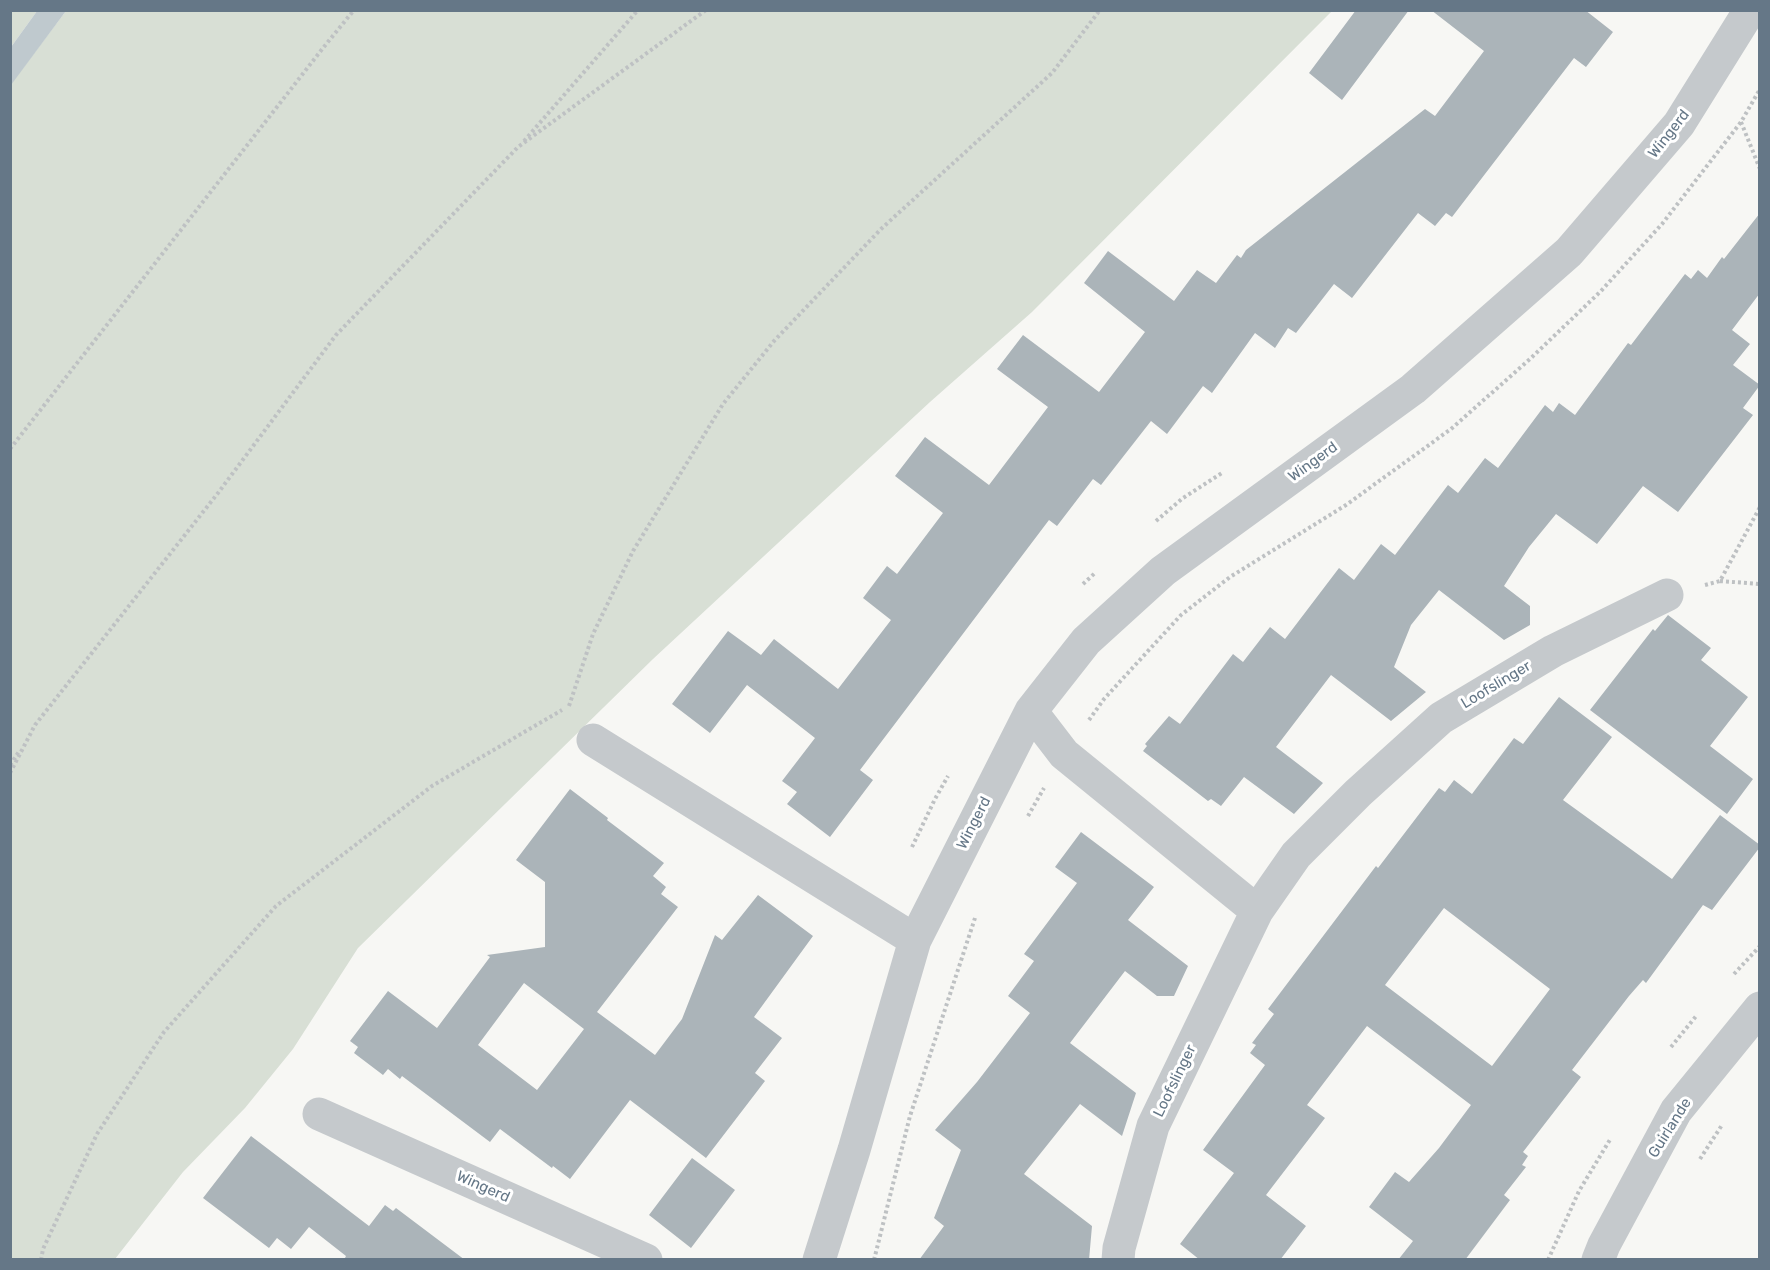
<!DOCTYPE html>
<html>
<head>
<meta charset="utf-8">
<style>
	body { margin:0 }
	#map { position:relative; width:1770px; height:1270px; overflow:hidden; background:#f7f7f4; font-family:Rubik,sans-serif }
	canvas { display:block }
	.frame { position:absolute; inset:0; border:12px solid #657787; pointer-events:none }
</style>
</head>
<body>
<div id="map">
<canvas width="1770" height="1270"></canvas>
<div class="frame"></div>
</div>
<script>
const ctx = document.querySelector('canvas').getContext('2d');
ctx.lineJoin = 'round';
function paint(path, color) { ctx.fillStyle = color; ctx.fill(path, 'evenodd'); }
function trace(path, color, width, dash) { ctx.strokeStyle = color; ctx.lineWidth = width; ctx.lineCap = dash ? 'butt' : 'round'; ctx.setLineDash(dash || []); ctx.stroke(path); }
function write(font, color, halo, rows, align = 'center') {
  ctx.font = font + ' Rubik,sans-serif'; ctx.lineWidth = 6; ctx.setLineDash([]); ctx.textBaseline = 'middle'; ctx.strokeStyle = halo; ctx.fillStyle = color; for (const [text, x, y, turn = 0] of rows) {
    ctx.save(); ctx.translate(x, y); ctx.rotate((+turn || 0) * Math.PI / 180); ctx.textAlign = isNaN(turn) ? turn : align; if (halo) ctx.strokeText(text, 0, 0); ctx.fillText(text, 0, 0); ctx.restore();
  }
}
paint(new Path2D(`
	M 11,11 L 37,11 L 11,47 Z
	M 66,11 L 1332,11 L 1032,312 L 930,402 L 653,659 L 358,948 L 293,1049 L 245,1108 L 183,1172 L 115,1259 L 11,1260 L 10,85 Z`), '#d8dfd5');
paint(new Path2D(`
	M 37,11 L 66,11 L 11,85 L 11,47 Z`), '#bfc9ce');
paint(new Path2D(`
	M 1356,10 L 1409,10 L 1342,100 L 1309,73 Z
	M 1431,10 L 1585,10 L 1613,32 L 1586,67 L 1574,58 L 1452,217 L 1446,213 L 1435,226 L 1418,213 L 1352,298 L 1334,284 L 1296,333 L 1288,328 L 1275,348 L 1255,333 L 1212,393 L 1203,386 L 1167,434 L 1151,421 L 1101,485 L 1093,479 L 1057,526 L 1049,520 L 860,770 L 873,780 L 830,837 L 787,804 L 797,792 L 782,781 L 815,738 L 747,685 L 710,733 L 672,704 L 728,631 L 761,655 L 774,639 L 838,689 L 891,620 L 863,598 L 887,566 L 897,574 L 943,513 L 895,476 L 925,437 L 989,485 L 1048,407 L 997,369 L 1023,335 L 1099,392 L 1145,332 L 1084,283 L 1108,251 L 1174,301 L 1197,270 L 1216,283 L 1237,255 L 1241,258 L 1246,250 L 1425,109 L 1435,116 L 1484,51 Z
	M 1760,213 L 1760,293 L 1732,330 L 1750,344 L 1733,365 L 1760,385 L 1743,408 L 1753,415 L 1678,512 L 1643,486 L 1597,544 L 1556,514 L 1529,547 L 1504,586 L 1530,606 L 1530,625 L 1504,640 L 1439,590 L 1411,625 L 1394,667 L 1426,692 L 1391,721 L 1331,675 L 1276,747 L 1323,783 L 1294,814 L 1244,777 L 1221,806 L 1211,799 L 1208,801 L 1143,751 L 1147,746 L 1145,744 L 1169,716 L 1180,724 L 1233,654 L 1243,662 L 1270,627 L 1285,639 L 1339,568 L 1354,580 L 1381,544 L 1395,555 L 1448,485 L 1458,493 L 1485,458 L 1498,468 L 1545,405 L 1553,412 L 1559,403 L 1575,415 L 1628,343 L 1631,345 L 1685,274 L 1691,279 L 1698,270 L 1707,278 L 1722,257 L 1724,259 Z
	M 1668,615 L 1711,648 L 1701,660 L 1748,697 L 1710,746 L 1753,779 L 1727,814 L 1590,710 L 1653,629 L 1655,631 Z
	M 1559,697 L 1612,737 L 1563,800 L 1672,879 L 1720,815 L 1760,845 L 1760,847 L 1712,910 L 1703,905 L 1646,983 L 1643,980 L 1629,996 L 1572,1070 L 1581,1077 L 1523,1152 L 1528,1156 L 1522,1165 L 1526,1167 L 1504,1195 L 1510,1200 L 1465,1260 L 1398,1260 L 1413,1241 L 1369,1207 L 1395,1172 L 1409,1182 L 1439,1148 L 1471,1105 L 1367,1026 L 1307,1105 L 1325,1118 L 1266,1195 L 1306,1226 L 1280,1260 L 1200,1260 L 1180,1244 L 1234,1173 L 1203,1150 L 1265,1065 L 1250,1053 L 1256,1045 L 1252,1043 L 1274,1014 L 1268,1009 L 1376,866 L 1378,868 L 1439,788 L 1445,792 L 1454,780 L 1472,794 L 1514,738 L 1523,744 ZM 1444,908 L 1550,989 L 1492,1066 L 1385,985 Z
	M 570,789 L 608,818 L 607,820 L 664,863 L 653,876 L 666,887 L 661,894 L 678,907 L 597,1012 L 655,1055 L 682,1019 L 715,935 L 722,940 L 758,895 L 813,936 L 754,1017 L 782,1038 L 755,1073 L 765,1081 L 706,1158 L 630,1100 L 570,1179 L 553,1166 L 552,1168 L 500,1129 L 490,1142 L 402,1076 L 400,1079 L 388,1069 L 383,1075 L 354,1053 L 358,1047 L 350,1041 L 388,991 L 437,1028 L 490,957 L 487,955 L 545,947 L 545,882 L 516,860 ZM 524,983 L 584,1029 L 537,1090 L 478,1045 Z
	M 1081,832 L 1154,887 L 1128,920 L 1188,966 L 1174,996 L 1157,996 L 1125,971 L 1070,1043 L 1136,1093 L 1122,1136 L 1080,1104 L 1024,1174 L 1092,1226 L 1089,1260 L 919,1260 L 944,1226 L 934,1218 L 961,1150 L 935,1130 L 977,1082 L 1030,1013 L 1008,996 L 1034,961 L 1024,954 L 1077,883 L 1055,867 Z
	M 251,1136 L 369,1226 L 385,1205 L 393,1211 L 396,1208 L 465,1260 L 344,1260 L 346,1256 L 309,1227 L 291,1249 L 277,1238 L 269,1248 L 203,1198 Z
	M 692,1158 L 735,1190 L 691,1248 L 649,1215 Z`), '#abb4b9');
trace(new Path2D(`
	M 1741,122 L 1760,169
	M 524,141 L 638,10
	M 10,449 L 323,48 L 354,10
	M 1156,521 L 1183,498 L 1222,473
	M 1720,581 L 1760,584
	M 1083,584 L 1095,573
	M 1705,585 L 1720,581 L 1760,507
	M 569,706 L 593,634 L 633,551 L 723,404 L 774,341 L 881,229 L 1052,73 L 1100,10
	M 1089,720 L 1104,699 L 1181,615 L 1230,577 L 1346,505 L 1451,429 L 1530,359 L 1601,291 L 1662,224 L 1741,122 L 1760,89
	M 10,765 L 20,750
	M 10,773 L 35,725 L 218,493 L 336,335 L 518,147 L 706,10
	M 1028,816 L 1044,788
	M 912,847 L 935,799 L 948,776
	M 1734,974 L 1760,946
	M 1671,1047 L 1697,1015
	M 1700,1159 L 1722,1125
	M 41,1260 L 43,1249 L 97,1134 L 164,1032 L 276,906 L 432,786 L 562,710
	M 874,1260 L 910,1116 L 975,918
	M 1548,1260 L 1579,1191 L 1611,1138`), '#bec1c3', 4, [3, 3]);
trace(new Path2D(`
	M 1031,711 L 1064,754 L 1257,911
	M 593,740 L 915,940
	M 319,1114 L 646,1260
	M 819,1260 L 854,1150 L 915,940 L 1031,711 L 1086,641 L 1163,571 L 1413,389 L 1569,252 L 1679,124 L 1750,10
	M 1118,1260 L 1119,1248 L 1153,1126 L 1257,911 L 1296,855 L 1358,793 L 1441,718 L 1553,651 L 1667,595
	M 1598,1260 L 1604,1245 L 1676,1111 L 1760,1008`), '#c5c9cc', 33);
write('15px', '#657787', '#fff', [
	["Wingerd",1669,134,-52],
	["Wingerd",1313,462,-36],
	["Loofslinger",1496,685,-31],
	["Wingerd",974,823,-63],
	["Loofslinger",1175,1081,-64],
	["Guirlande",1670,1128,-58],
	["Wingerd",483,1187,24]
]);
</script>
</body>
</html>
